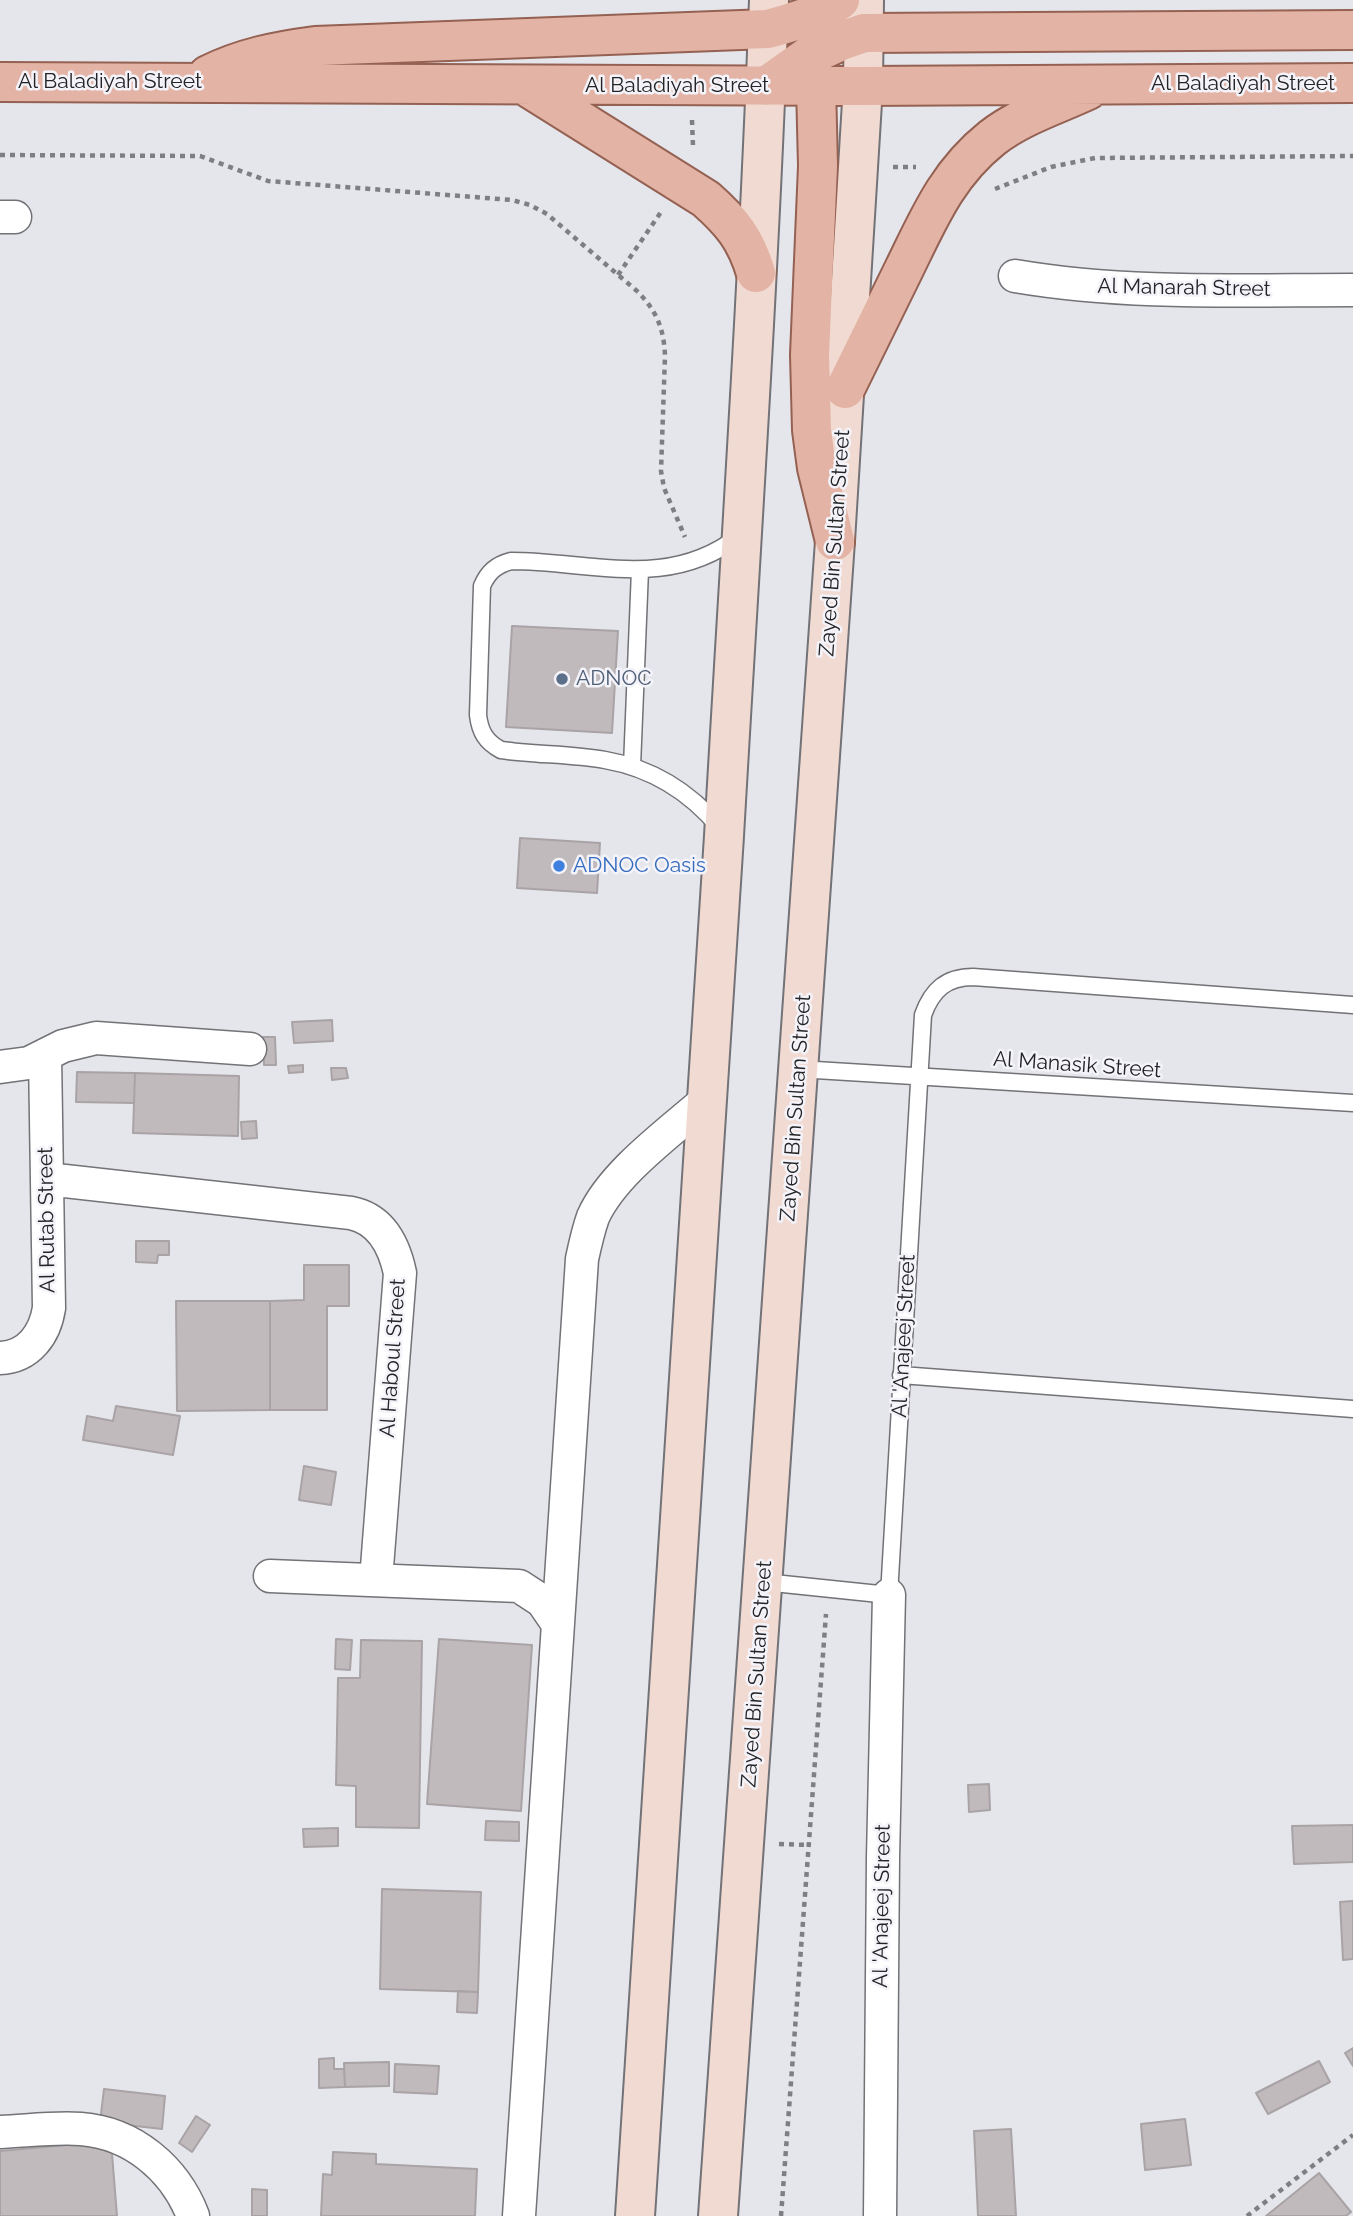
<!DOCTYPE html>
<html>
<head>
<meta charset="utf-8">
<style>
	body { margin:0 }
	canvas { display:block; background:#e5e6ec }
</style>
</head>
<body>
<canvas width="1353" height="2216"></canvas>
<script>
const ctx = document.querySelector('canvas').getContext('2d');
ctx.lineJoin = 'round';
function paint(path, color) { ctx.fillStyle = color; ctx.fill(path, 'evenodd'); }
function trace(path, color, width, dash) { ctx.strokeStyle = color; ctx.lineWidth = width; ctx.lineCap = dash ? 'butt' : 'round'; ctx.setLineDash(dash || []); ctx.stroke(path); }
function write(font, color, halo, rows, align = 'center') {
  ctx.font = font + ' Raleway,sans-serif'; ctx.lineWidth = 5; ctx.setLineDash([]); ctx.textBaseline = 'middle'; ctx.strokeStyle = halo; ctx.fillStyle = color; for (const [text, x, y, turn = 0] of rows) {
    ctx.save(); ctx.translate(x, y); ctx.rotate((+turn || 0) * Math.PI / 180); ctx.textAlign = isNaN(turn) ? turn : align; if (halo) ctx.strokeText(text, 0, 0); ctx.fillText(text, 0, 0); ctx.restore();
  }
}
const building = new Path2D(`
	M 512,626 L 618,631 L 612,733 L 506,727 Z
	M 520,838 L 600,843 L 597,893 L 517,888 Z
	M 332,1020 L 333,1041 L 294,1043 L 292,1022 Z
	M 263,1037 L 275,1037 L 276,1065 L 264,1065 Z
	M 303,1065 L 303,1072 L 289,1073 L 288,1066 Z
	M 331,1068 L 346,1068 L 348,1078 L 332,1080 Z
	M 77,1072 L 135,1073 L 134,1103 L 76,1102 Z
	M 135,1073 L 239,1076 L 238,1136 L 133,1133 Z
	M 256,1121 L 257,1138 L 242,1139 L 241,1122 Z
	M 136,1241 L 169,1241 L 169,1255 L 158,1255 L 157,1263 L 136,1262 Z
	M 304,1265 L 349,1265 L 349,1306 L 327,1306 L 327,1410 L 270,1410 L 270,1301 L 304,1300 Z
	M 176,1301 L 270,1301 L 270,1410 L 177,1411 Z
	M 116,1406 L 180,1416 L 173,1455 L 83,1440 L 87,1416 L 113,1421 Z
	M 304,1466 L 336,1472 L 331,1505 L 299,1500 Z
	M 336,1639 L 352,1640 L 350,1670 L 335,1669 Z
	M 439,1639 L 532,1645 L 521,1811 L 427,1804 Z
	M 361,1640 L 422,1641 L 419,1828 L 356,1827 L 356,1786 L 336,1785 L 338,1678 L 360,1678 Z
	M 989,1784 L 990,1810 L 969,1812 L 968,1785 Z
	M 486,1821 L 519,1822 L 519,1841 L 485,1840 Z
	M 1353,1825 L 1353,1862 L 1294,1864 L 1292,1826 Z
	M 338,1828 L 338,1846 L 304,1847 L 303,1829 Z
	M 382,1889 L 481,1892 L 478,1992 L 380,1989 Z
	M 1353,1901 L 1353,1959 L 1343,1960 L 1340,1902 Z
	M 458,1991 L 478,1992 L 477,2013 L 457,2012 Z
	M 1353,2048 L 1353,2066 L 1345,2053 Z
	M 334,2058 L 334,2069 L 344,2069 L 345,2087 L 319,2088 L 319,2059 Z
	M 1319,2061 L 1330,2082 L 1268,2114 L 1256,2093 Z
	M 389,2062 L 389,2086 L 345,2087 L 344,2063 Z
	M 395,2064 L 439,2066 L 437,2094 L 394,2092 Z
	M 104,2089 L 165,2096 L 162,2129 L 100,2122 Z
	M 196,2116 L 210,2125 L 192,2152 L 179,2143 Z
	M 1185,2119 L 1191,2165 L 1145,2170 L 1141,2124 Z
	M 1011,2129 L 1016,2216 L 978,2216 L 974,2131 Z
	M 111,2141 L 117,2216 L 0,2216 L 0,2151 Z
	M 333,2152 L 376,2154 L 376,2164 L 477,2169 L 475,2216 L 321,2216 L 323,2174 L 332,2175 Z
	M 1319,2173 L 1351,2212 L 1346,2216 L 1266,2216 Z
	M 252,2189 L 267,2190 L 267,2216 L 252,2216 Z`);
paint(building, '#c0babc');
trace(building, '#a9a3a5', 2);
const lane = new Path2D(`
	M 632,766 L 640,570
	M 720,828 C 690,792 651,768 605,760 C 571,754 536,755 501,750 C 486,742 480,732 478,715 L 482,586 C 488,572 496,565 511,561 C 592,561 668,591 739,536
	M 799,1069 L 1353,1103
	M 901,1375 L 1353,1409
	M 764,1582 L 889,1595 L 923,1015 C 932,990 946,977 973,977 L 1353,1005`);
const street = new Path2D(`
	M 0,217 L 15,217
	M 1015,276 C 1127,295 1240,290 1353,290
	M 0,1067 L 29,1063 L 63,1046 L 96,1038 L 250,1049
	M 47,1179 L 351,1213 C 381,1219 394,1245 400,1273 L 376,1580
	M 0,1358 C 29,1357 45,1334 49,1308 L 45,1055
	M 270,1576 L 519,1586 L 542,1601 L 557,1623
	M 0,2132 C 26,2131 54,2127 81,2129 C 133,2133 175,2169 193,2216
	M 519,2216 L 582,1259 C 585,1245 588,1231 593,1217 C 613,1172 673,1130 710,1097
	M 880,2216 L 883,1858 L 889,1595`);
const secondary = new Path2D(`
	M 635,2216 C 668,1756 698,1296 724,836 C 740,557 759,279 769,0
	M 718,2216 L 835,541 L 863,86 L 864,0`);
const primary = new Path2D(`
	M 809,64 L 816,86 L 818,166 L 810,355 L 812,430 L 817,468 L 835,541
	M 208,75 C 242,58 277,51 315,46 L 768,29 C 793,22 819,15 840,0
	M 0,82 L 863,86 L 1353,83
	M 524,85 L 706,199 C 732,222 746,239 756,273
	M 766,86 L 807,57 L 841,41 L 864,33 L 1353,30
	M 845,389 C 865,349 884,309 904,269 C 929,218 947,174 992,138 C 1020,116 1056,105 1088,90`);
trace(lane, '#727277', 19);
trace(street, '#727277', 35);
trace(secondary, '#727277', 42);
trace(primary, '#946152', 42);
trace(new Path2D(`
	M 692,120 L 693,146
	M 0,155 L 200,156 L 268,181 L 512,200 L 530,205 L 547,214 L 637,291 C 656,310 664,328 665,356 L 661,471 L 664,488 L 685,537
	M 893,167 L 916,167
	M 995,189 L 1051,167 L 1095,158 L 1353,156
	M 618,275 L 661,212
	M 779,1844 L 809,1845
	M 781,2216 L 826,1614
	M 1247,2216 L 1353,2135`), '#7f7f83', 4.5, [5, 5]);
trace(lane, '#fff', 16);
trace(street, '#fff', 32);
trace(secondary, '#f1dad2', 38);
trace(primary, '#e3b4a5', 38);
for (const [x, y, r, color] of [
	[562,679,7,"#5c6f8a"],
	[559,866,7,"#3f7fe0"]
]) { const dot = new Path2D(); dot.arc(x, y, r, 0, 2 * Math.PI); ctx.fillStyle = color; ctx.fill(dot); trace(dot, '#f3f3f9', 2.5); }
write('21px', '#242426', '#f3f3f9', [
	["Al Baladiyah Street",110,82],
	["Al Baladiyah Street",1243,84],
	["Al Baladiyah Street",677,86],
	["Al Manarah Street",1184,288,1],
	["Zayed Bin Sultan Street",835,543,-86],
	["Al Manasik Street",1077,1065,4],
	["Zayed Bin Sultan Street",796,1108,-86],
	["Al Rutab Street",47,1220,-91],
	["Al 'Anajeej Street",904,1336,-87],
	["Al Haboul Street",393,1358,-86],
	["Zayed Bin Sultan Street",757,1674,-86],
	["Al 'Anajeej Street",882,1906,-89]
]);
write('21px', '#4e5e75', '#f3f3f9', [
	["ADNOC",576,679]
], 'left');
write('21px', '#366cbe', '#f3f3f9', [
	["ADNOC Oasis",573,866]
], 'left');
</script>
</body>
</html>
